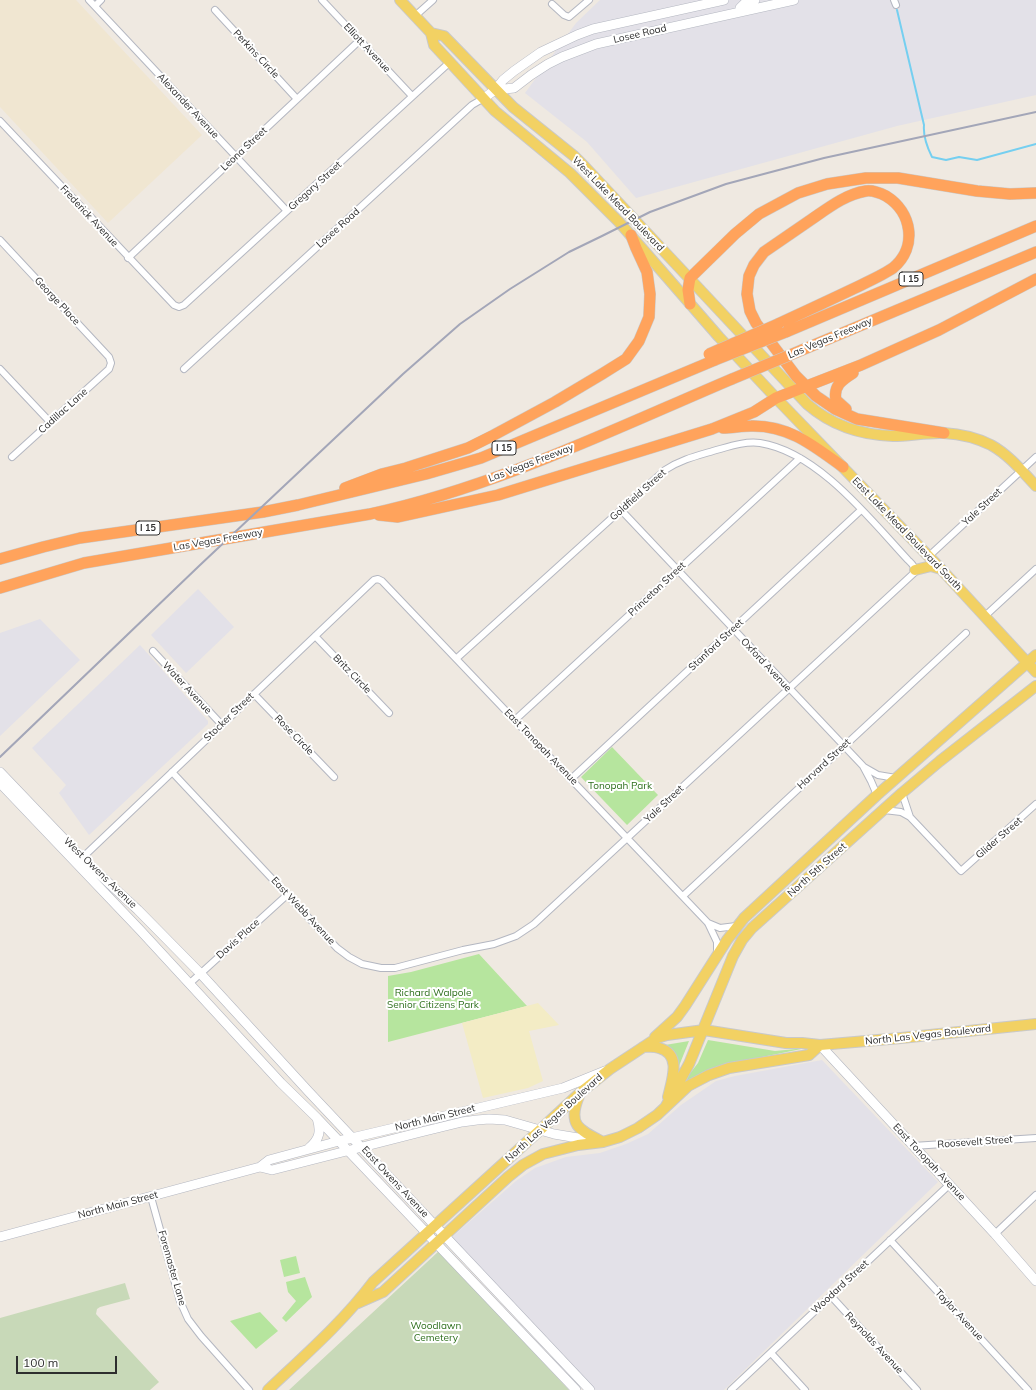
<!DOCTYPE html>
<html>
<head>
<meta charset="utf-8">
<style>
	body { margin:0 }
	#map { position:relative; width:1036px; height:1390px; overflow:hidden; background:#efe9e1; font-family:Mulish,sans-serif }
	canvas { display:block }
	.scale { position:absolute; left:16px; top:1356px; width:101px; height:18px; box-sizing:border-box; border:2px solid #2e2e2e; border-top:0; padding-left:5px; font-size:12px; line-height:14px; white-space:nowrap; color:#2e2e2e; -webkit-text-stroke:3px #fff; paint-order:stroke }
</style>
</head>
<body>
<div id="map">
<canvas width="1036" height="1390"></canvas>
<div class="scale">100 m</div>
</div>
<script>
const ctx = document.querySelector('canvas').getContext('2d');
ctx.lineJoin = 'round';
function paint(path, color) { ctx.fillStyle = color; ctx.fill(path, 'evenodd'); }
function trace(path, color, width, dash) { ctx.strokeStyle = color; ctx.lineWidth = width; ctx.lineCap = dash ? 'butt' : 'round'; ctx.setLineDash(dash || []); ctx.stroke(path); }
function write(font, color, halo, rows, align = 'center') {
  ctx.font = font + ' Mulish,sans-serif'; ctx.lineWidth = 4; ctx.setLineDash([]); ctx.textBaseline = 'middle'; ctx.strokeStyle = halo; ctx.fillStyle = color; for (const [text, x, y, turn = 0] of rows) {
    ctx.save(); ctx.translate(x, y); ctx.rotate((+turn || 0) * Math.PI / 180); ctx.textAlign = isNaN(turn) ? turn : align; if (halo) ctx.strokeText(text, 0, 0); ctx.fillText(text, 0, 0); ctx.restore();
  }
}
paint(new Path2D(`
	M 600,0 L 1036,0 L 1036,95 L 897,126 L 636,198 L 587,142 L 525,93 L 576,23 Z
	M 198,589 L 234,627 L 186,673 L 151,635 Z
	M 40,619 L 80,660 L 0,736 L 0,633 Z
	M 140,645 L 208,721 L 208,724 L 89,835 L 59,793 L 66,785 L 32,748 Z
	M 822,1060 L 938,1182 L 724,1390 L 595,1390 L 451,1238 L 516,1181 L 535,1168 L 566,1157 L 600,1153 L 626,1144 L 648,1134 L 681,1105 L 716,1081 L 735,1076 Z`), '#e3e1e8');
paint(new Path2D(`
	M 0,0 L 76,0 L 202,135 L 108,223 L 0,107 Z`), '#f0e6d1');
paint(new Path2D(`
	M 612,747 L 658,795 L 627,825 L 581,777 Z
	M 479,954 L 527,1006 L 388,1042 L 388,976 L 411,972 Z
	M 708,1040 L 775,1051 L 806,1048 L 743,1061 L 689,1081 L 687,1080 L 688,1076 L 698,1063 Z
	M 689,1041 L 679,1066 L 675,1058 L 665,1045 Z
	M 296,1256 L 300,1273 L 284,1277 L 280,1260 Z
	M 305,1277 L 312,1297 L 286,1322 L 282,1318 L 296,1301 L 288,1292 L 286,1282 Z
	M 260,1312 L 278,1331 L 256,1349 L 230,1321 Z`), '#b6e59e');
paint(new Path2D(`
	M 538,1003 L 559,1025 L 529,1031 L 543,1081 L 528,1088 L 483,1098 L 462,1023 Z`), '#f3ecc5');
paint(new Path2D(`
	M 439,1251 L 569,1390 L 289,1390 Z
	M 125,1283 L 130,1299 L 100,1307 L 97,1309 L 96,1314 L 159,1382 L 150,1390 L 0,1390 L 0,1318 Z`), '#c8d9b8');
trace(new Path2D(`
	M 897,10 L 924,125 C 923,136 927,147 932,157 L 946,160 L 959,157 L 977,160 L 1036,144`), '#75cff0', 2);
const street = new Path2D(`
	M 89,0 L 287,211
	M 322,0 L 412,96
	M 894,0 L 896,5
	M 552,4 L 564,15 L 569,17 L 589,0
	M 95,6 L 101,0
	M 215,10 L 297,99
	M 415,16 L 433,0
	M 0,121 L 174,305 L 179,307 L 184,305 L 450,62
	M 0,240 L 109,357 L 111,363 L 109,369 L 12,457
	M 128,258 L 360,40
	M 0,369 L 50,422
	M 184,369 L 472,105 L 484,98
	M 621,510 L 863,766 L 871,781 L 877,795
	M 929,556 L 1036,457
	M 985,616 L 1036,569
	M 315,636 L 389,713
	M 153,651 L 222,725
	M 254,694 L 334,777
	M 515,720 L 800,458
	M 864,767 L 878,775 L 896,778
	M 172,772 L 337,948 L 349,957 L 362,964 L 381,968 L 395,968 L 463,950 L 494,944 L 516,936 L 534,924 L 914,573 C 916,567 912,564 908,560 C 870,519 818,452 760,443 C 744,441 728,447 713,451 C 696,456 680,460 665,470 L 457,658
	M 571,779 L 861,510
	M 902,793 L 910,817
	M 884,810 L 901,812 L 910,817 L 961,871 L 1036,804
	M 82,858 L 374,580 L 378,579 L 382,581 L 708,923 L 717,942 L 717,955
	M 683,896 L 966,633
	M 708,923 L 720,928 L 736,926
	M 189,984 L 287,895
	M 913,1146 L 1036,1138
	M 151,1197 L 180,1301 L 188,1319 L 201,1336 L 249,1390
	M 995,1234 L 1036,1195
	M 890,1240 L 1028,1390
	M 831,1296 L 917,1390
	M 771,1353 L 805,1390
	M 731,1390 L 949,1185`);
const secondary = new Path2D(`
	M 741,12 L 740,8 L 746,2 L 755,0
	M 495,90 L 514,88 L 531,75 L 548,64 L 562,57 L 596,44 L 794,0
	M 484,98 L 495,90 L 503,80 L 514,71 L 541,52 L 577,35 L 593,29 L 724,0
	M 0,772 L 87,863 L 138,910 L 200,973 L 309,1092 L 590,1390
	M 0,783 L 140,930 L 281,1083 L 317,1118 L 576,1390
	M 820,1045 L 995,1234 L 1036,1281
	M 309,1148 C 320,1139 321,1131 317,1118
	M 260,1167 L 272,1170 L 421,1132 L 462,1122 L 477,1120 L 489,1119 L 505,1120 L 554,1134 L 596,1141
	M 0,1237 L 260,1167 L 269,1160 L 339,1141 L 546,1092 L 563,1088 L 605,1071`);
const primary = new Path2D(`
	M 400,0 L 431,33 L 434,45 L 495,111 L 570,173 L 619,222 L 719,337 L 776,398 L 941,569 L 1036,672
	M 431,33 L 444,36 L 513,107 L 574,156 L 585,167 L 807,404 C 831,425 861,435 893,436 C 910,436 927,432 944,433 C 961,434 977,438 991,445 C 1009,455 1022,471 1036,486
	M 915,570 L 931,566 L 941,569
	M 655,1037 L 677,1017 L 685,1006 L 727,940 L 744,918 L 877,795 L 1036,655
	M 643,1047 C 648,1047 654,1046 659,1048 C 682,1054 672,1080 668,1097
	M 579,1096 C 567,1125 579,1130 603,1142
	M 666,1106 L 689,1064 L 733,956 L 742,940 L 752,928 L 902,793 L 940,761 L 1036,686
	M 358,1303 L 383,1292 L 508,1177 L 523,1165 L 543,1154 L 578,1145 L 603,1142 L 620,1137 L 638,1128 L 657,1115 L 688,1086 L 709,1075 L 729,1068 L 809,1055 L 820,1045
	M 268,1390 C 305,1355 343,1322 373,1282 L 540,1130 L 581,1092 L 610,1069 L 657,1038 L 667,1035 L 704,1030 L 786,1043 L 802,1043 L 820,1045 L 901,1038 L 1036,1024`);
const highway = new Path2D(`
	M 690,304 L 688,290 L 690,278 L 735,234 L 759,214 L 798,193 L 827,184 L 866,178 L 898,178 L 977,191 L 1010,194 L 1036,193
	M 778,324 C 804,312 830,300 855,288 C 867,282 883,275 893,268 C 918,247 912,212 886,196 C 880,193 873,190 866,191 C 846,194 828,208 812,219 C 796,230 780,241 764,252 L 754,265 L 749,276 L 747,294 L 750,311 L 756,323 L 796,376 L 816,396 L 835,409 L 857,419 L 944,433
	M 786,332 L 1036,226
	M 802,350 L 1036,252
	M 846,409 L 836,400 C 833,386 842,380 853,373
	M 723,428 C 732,428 741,426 751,426 C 789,425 814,446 843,467
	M 345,488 L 382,474 L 406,468 L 468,448 L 492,436 L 555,402 L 602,374 L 626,359 L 639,341 L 649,317 L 650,294 L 647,272 L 636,248 L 631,235
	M 379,515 L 398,517 L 498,495 L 712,429 L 754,412 L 776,398 L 861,365 L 939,330 L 1036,279
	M 0,559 L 43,547 L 80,538 L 263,512 L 298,505 L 426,474 L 481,458 L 715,360
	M 0,588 L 84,563 L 370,514 C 496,487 614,429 732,379`);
trace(street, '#b4b7c1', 8);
trace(secondary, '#b4b7c1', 10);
trace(primary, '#c9c9c9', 12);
trace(highway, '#c9c9c9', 12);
trace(street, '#fff', 6);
trace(secondary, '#fff', 9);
trace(primary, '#f2d163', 10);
trace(highway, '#ffa35c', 11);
trace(new Path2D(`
	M 0,757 L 199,566 L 403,374 L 460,324 L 510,289 L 569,252 L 602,236 L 650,212 L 726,184 L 824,158 L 1036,112`), '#a3a6b8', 2);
const highwayBridge = new Path2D(`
	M 709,354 L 778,324
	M 715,360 L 786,332
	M 732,379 L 802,350`);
trace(highwayBridge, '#c9c9c9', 12, []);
trace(highwayBridge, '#ffa35c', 11);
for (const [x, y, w] of [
	[911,279,24],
	[504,448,24],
	[148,528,24]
]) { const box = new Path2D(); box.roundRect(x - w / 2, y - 7, w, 14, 3); ctx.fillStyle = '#fff'; ctx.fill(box); trace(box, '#2e2e2e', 1); }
write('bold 9px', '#2e2e2e', null, [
	["I 15",911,279],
	["I 15",504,448],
	["I 15",148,528]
]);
write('10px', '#2e2e2e', '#fff', [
	["Losee Road",640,34,-13],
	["Elliott Avenue",367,48,47],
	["Perkins Circle",256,54,47],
	["Alexander Avenue",188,106,47],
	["Leona Street",244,149,-43],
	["Gregory Street",315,186,-42],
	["West Lake Mead Boulevard",618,204,46],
	["Frederick Avenue",89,216,47],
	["Losee Road",338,228,-42],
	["George Place",57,301,47],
	["Las Vegas Freeway",830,338,-23],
	["Cadillac Lane",63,411,-42],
	["Las Vegas Freeway",531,463,-21],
	["Goldfield Street",638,495,-42],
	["Yale Street",982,507,-43],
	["East Lake Mead Boulevard South",907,534,46],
	["Las Vegas Freeway",218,540,-10],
	["Princeton Street",657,589,-43],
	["Stanford Street",716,645,-43],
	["Oxford Avenue",766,665,47],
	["Britz Circle",352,674,46],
	["Water Avenue",187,688,47],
	["Stocker Street",229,717,-44],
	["Rose Circle",294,735,46],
	["East Tonopah Avenue",541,747,46],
	["Harvard Street",824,764,-43],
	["Yale Street",664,804,-43],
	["Glider Street",999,838,-41],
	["North 5th Street",817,870,-42],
	["West Owens Avenue",100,873,44],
	["East Webb Avenue",303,911,47],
	["Davis Place",238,939,-42],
	["North Las Vegas Boulevard",928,1035,-6],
	["North Main Street",435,1118,-14],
	["North Las Vegas Boulevard",554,1118,-42],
	["Roosevelt Street",975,1142,-4],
	["East Tonopah Avenue",929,1162,47],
	["East Owens Avenue",395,1182,47],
	["North Main Street",118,1205,-15],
	["Foremaster Lane",172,1268,74],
	["Woodard Street",840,1287,-43],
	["Taylor Avenue",959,1315,47],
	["Reynolds Avenue",874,1343,47]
]);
write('10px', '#2c6e1b', '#fff', [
	["Tonopah Park",620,786],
	["Richard Walpole",433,993],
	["Senior Citizens Park",433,1005],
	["Woodlawn",436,1326],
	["Cemetery",436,1338]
]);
</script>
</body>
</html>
